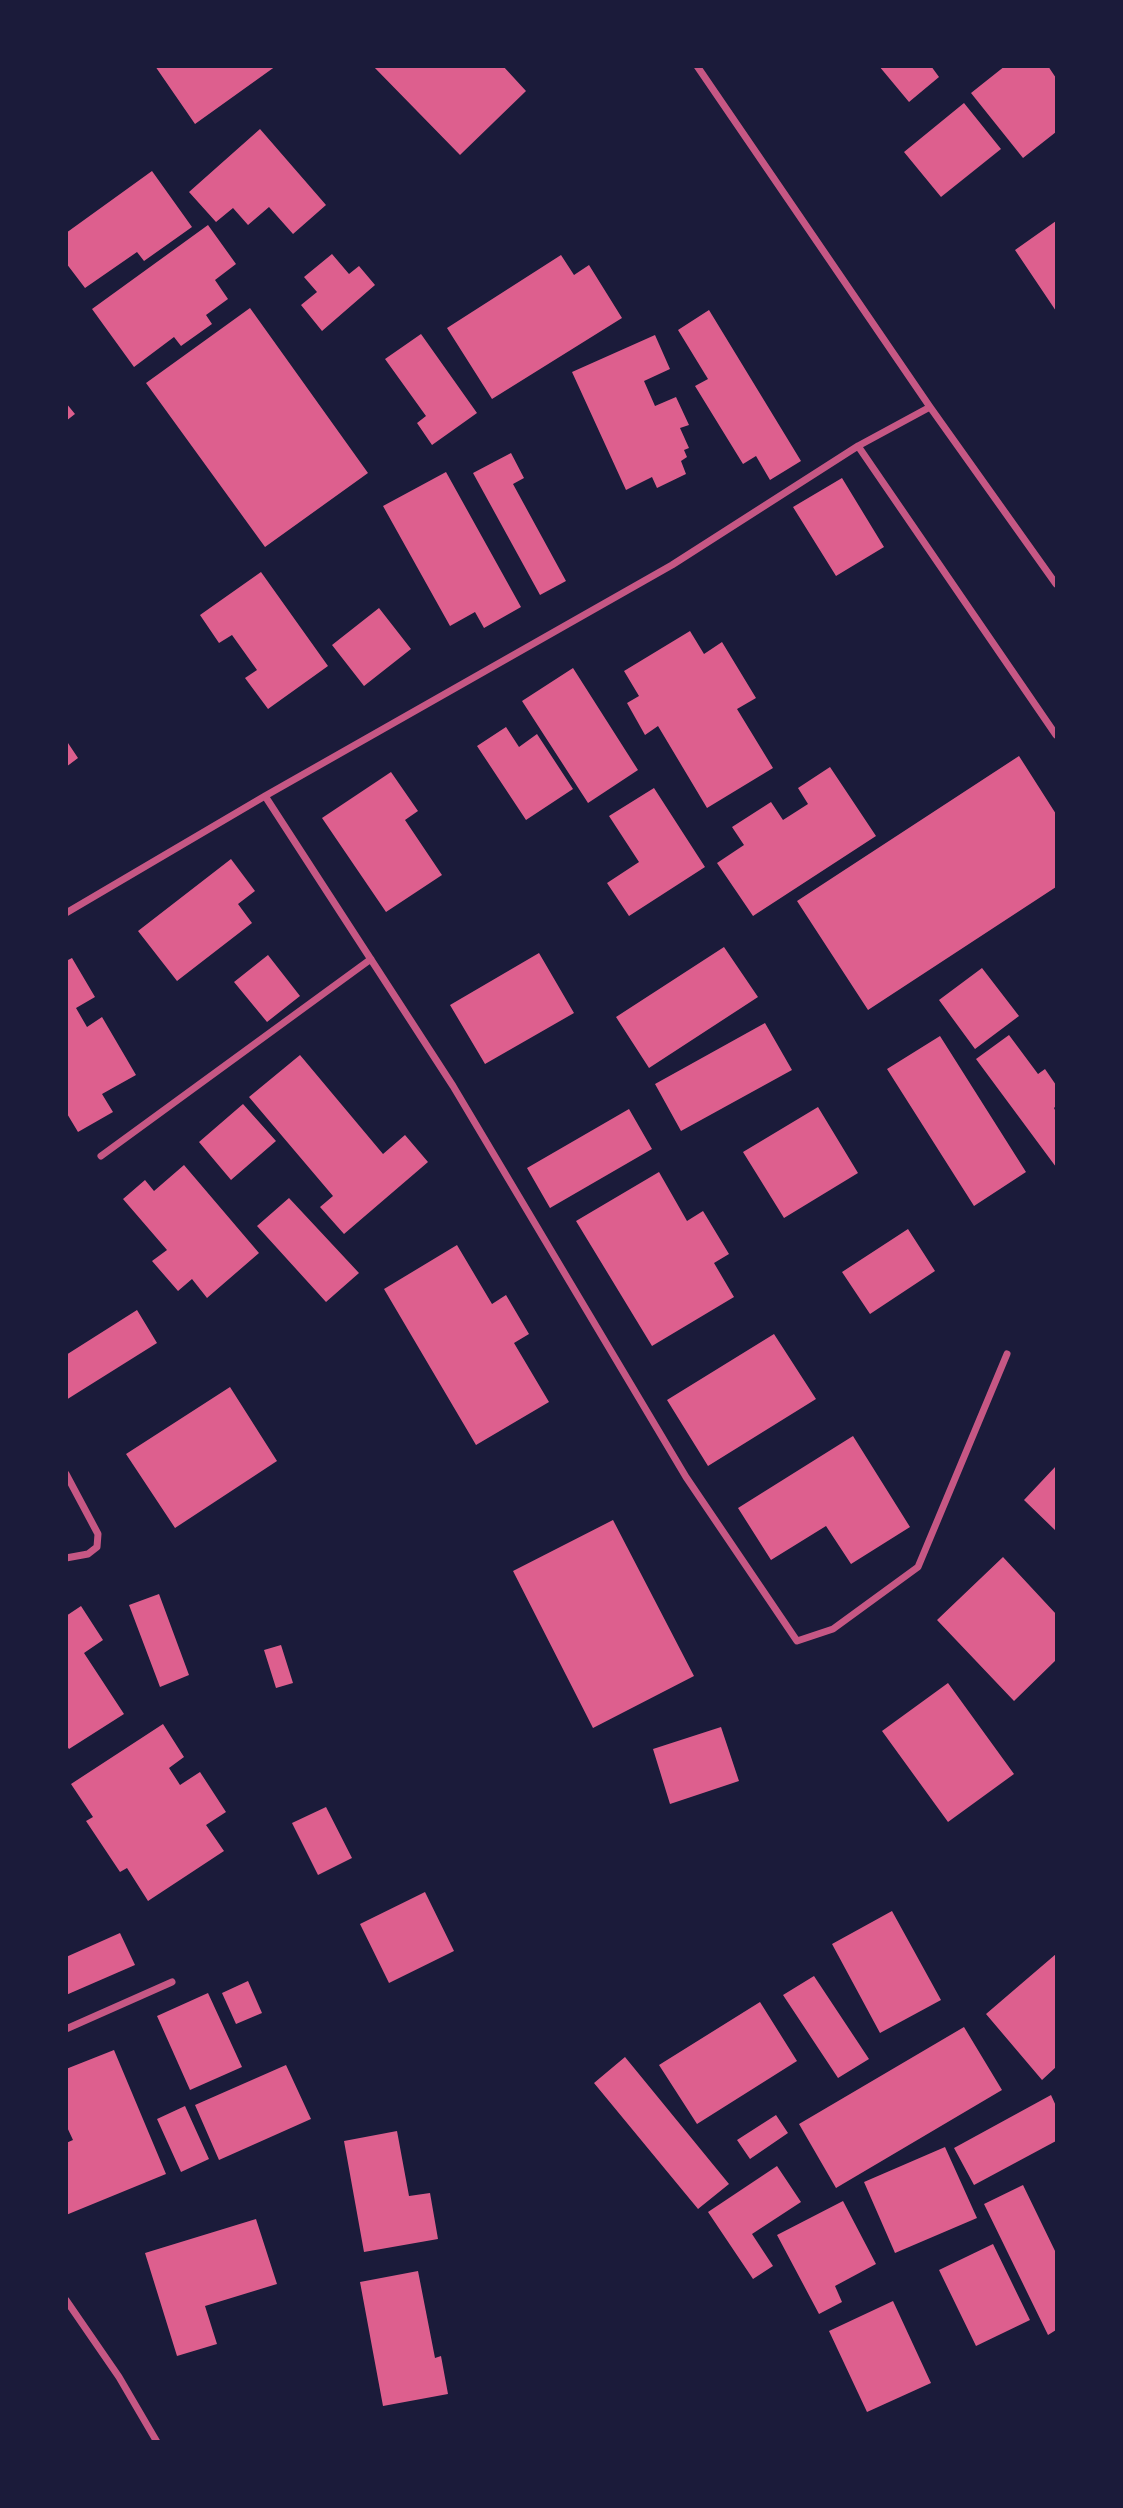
<!DOCTYPE html>
<html>
<head>
<meta charset="utf-8">
<style>
	body { margin:0 }
	#map { position:relative; width:1123px; height:2508px; overflow:hidden; background:#1b1b3a; font-family:Manrope,sans-serif }
	canvas { display:block }
	.frame { position:absolute; inset:0; border:68px solid #1b1b3a; pointer-events:none }
</style>
</head>
<body>
<div id="map">
<canvas width="1123" height="2508"></canvas>
<div class="frame"></div>
</div>
<script>
const ctx = document.querySelector('canvas').getContext('2d');
ctx.lineJoin = 'round';
function paint(path, color) { ctx.fillStyle = color; ctx.fill(path, 'evenodd'); }
function trace(path, color, width, dash) { ctx.strokeStyle = color; ctx.lineWidth = width; ctx.lineCap = dash ? 'butt' : 'round'; ctx.setLineDash(dash || []); ctx.stroke(path); }
paint(new Path2D(`
	M 155,66 L 276,66 L 195,124 Z
	M 373,66 L 503,66 L 526,91 L 460,155 Z
	M 879,66 L 931,66 L 939,77 L 909,102 Z
	M 1005,66 L 1048,66 L 1056,78 L 1056,132 L 1023,158 L 971,93 Z
	M 964,103 L 1001,149 L 941,197 L 904,152 Z
	M 260,129 L 326,205 L 293,234 L 269,207 L 248,225 L 233,208 L 216,222 L 189,192 Z
	M 152,171 L 192,227 L 144,261 L 137,252 L 85,288 L 66,263 L 66,233 Z
	M 1056,221 L 1056,311 L 1015,250 Z
	M 208,225 L 236,264 L 215,280 L 228,299 L 206,315 L 212,324 L 181,346 L 174,337 L 134,367 L 92,309 Z
	M 332,254 L 349,274 L 359,266 L 375,285 L 322,331 L 301,305 L 317,292 L 304,277 Z
	M 561,255 L 574,275 L 589,265 L 622,318 L 492,399 L 447,328 Z
	M 250,308 L 368,473 L 265,547 L 146,383 Z
	M 709,310 L 801,461 L 770,480 L 756,456 L 743,464 L 695,386 L 708,379 L 678,330 Z
	M 421,334 L 477,413 L 432,445 L 417,423 L 426,416 L 385,359 Z
	M 655,335 L 670,369 L 644,381 L 655,406 L 676,397 L 689,425 L 680,428 L 689,448 L 684,450 L 687,457 L 681,461 L 686,474 L 657,488 L 652,477 L 626,490 L 572,372 Z
	M 66,403 L 75,414 L 66,421 Z
	M 511,453 L 524,478 L 513,484 L 566,581 L 540,595 L 473,473 Z
	M 446,472 L 521,607 L 484,628 L 475,612 L 450,626 L 383,506 Z
	M 842,478 L 884,547 L 836,576 L 793,507 Z
	M 261,572 L 328,666 L 268,709 L 245,678 L 257,670 L 232,635 L 219,643 L 200,615 Z
	M 379,608 L 411,649 L 364,686 L 332,645 Z
	M 690,631 L 704,654 L 722,642 L 756,698 L 737,709 L 773,768 L 707,808 L 658,726 L 645,735 L 627,703 L 639,696 L 624,671 Z
	M 573,668 L 638,770 L 588,803 L 522,701 Z
	M 506,727 L 519,747 L 537,734 L 573,789 L 526,820 L 477,746 Z
	M 66,740 L 78,758 L 66,767 Z
	M 1019,756 L 1056,814 L 1056,887 L 868,1010 L 797,901 Z
	M 830,767 L 876,836 L 753,916 L 717,863 L 744,845 L 732,827 L 771,802 L 783,820 L 808,804 L 798,788 Z
	M 391,772 L 418,811 L 405,820 L 442,875 L 386,912 L 322,818 Z
	M 654,788 L 705,867 L 629,916 L 607,883 L 639,862 L 609,816 Z
	M 231,859 L 255,891 L 238,904 L 252,923 L 177,981 L 138,931 Z
	M 724,947 L 758,997 L 649,1068 L 616,1017 Z
	M 539,953 L 574,1013 L 485,1064 L 450,1005 Z
	M 268,955 L 300,996 L 267,1022 L 234,982 Z
	M 72,958 L 95,997 L 76,1008 L 87,1027 L 102,1017 L 136,1075 L 102,1094 L 113,1112 L 78,1132 L 66,1112 L 66,961 Z
	M 982,968 L 1019,1016 L 975,1049 L 939,1000 Z
	M 765,1023 L 792,1070 L 681,1131 L 655,1084 Z
	M 1009,1035 L 1038,1074 L 1045,1069 L 1056,1085 L 1056,1106 L 1054,1108 L 1056,1112 L 1056,1167 L 976,1059 Z
	M 940,1036 L 1026,1172 L 974,1206 L 887,1069 Z
	M 300,1055 L 383,1154 L 405,1135 L 428,1162 L 344,1234 L 320,1207 L 333,1196 L 249,1097 Z
	M 243,1104 L 276,1141 L 231,1180 L 199,1142 Z
	M 818,1107 L 858,1173 L 784,1218 L 743,1152 Z
	M 629,1109 L 652,1149 L 550,1208 L 527,1168 Z
	M 184,1165 L 259,1253 L 207,1298 L 192,1279 L 178,1291 L 152,1261 L 167,1250 L 123,1199 L 145,1180 L 154,1191 Z
	M 659,1172 L 687,1221 L 703,1211 L 729,1254 L 714,1263 L 734,1297 L 652,1346 L 576,1221 Z
	M 289,1198 L 359,1273 L 326,1302 L 257,1226 Z
	M 908,1229 L 935,1271 L 870,1314 L 842,1272 Z
	M 457,1245 L 492,1304 L 506,1295 L 529,1334 L 514,1343 L 549,1402 L 476,1445 L 384,1289 Z
	M 137,1310 L 157,1343 L 66,1400 L 66,1355 Z
	M 774,1334 L 816,1399 L 708,1466 L 667,1400 Z
	M 230,1387 L 277,1461 L 175,1528 L 126,1454 Z
	M 853,1436 L 910,1527 L 851,1564 L 826,1526 L 771,1560 L 738,1508 Z
	M 1056,1466 L 1056,1531 L 1024,1500 Z
	M 613,1520 L 694,1676 L 593,1728 L 513,1571 Z
	M 1003,1557 L 1056,1614 L 1056,1660 L 1014,1701 L 937,1620 Z
	M 159,1594 L 189,1675 L 160,1687 L 129,1605 Z
	M 81,1606 L 103,1640 L 84,1653 L 124,1714 L 69,1749 L 66,1745 L 66,1616 Z
	M 281,1645 L 293,1683 L 276,1688 L 264,1650 Z
	M 948,1683 L 1014,1774 L 948,1822 L 882,1731 Z
	M 163,1724 L 184,1757 L 169,1768 L 180,1785 L 200,1772 L 226,1812 L 206,1825 L 224,1851 L 148,1901 L 127,1868 L 120,1872 L 86,1821 L 93,1817 L 71,1784 Z
	M 721,1727 L 739,1781 L 670,1804 L 653,1749 Z
	M 326,1807 L 352,1858 L 318,1875 L 292,1823 Z
	M 425,1892 L 454,1951 L 389,1983 L 360,1924 Z
	M 892,1911 L 941,2000 L 880,2033 L 832,1944 Z
	M 120,1933 L 135,1965 L 66,1995 L 66,1957 Z
	M 1056,1954 L 1056,2067 L 1042,2080 L 986,2014 Z
	M 814,1976 L 869,2059 L 838,2078 L 783,1995 Z
	M 248,1981 L 262,2013 L 236,2024 L 222,1993 Z
	M 208,1993 L 242,2067 L 190,2090 L 157,2016 Z
	M 760,2002 L 797,2061 L 697,2124 L 659,2065 Z
	M 964,2027 L 1002,2090 L 836,2188 L 799,2124 Z
	M 114,2050 L 166,2174 L 66,2215 L 66,2143 L 73,2140 L 66,2125 L 66,2069 Z
	M 625,2057 L 729,2184 L 698,2209 L 594,2083 Z
	M 286,2065 L 311,2119 L 219,2160 L 195,2105 Z
	M 1051,2095 L 1056,2106 L 1056,2141 L 974,2185 L 954,2148 Z
	M 185,2106 L 209,2159 L 181,2172 L 157,2119 Z
	M 776,2115 L 788,2133 L 750,2159 L 737,2140 Z
	M 397,2131 L 409,2196 L 430,2193 L 438,2239 L 364,2252 L 344,2141 Z
	M 945,2147 L 977,2218 L 895,2253 L 864,2182 Z
	M 777,2166 L 801,2202 L 752,2234 L 773,2266 L 753,2279 L 708,2212 Z
	M 1023,2185 L 1056,2253 L 1056,2330 L 1048,2335 L 984,2204 Z
	M 843,2201 L 876,2264 L 835,2286 L 842,2302 L 819,2314 L 777,2235 Z
	M 256,2219 L 277,2284 L 205,2306 L 217,2344 L 177,2356 L 145,2253 Z
	M 993,2244 L 1030,2320 L 976,2346 L 939,2270 Z
	M 418,2271 L 435,2358 L 441,2356 L 448,2394 L 383,2406 L 360,2282 Z
	M 893,2301 L 931,2383 L 867,2412 L 829,2331 Z`), '#dd5f8e');
trace(new Path2D(`
	M 697,66 L 930,407 L 1056,584
	M 858,446 L 1056,735
	M 265,796 L 453,1086 L 686,1477 L 797,1641 L 833,1629 L 918,1567 L 1007,1354
	M 66,913 L 265,796 L 672,565 L 858,446 L 930,407
	M 101,1156 L 371,959
	M 66,1474 L 98,1534 L 97,1547 L 88,1554 L 66,1558
	M 66,2029 L 172,1982
	M 66,2300 L 119,2377 L 157,2442`), '#c65784', 7);
</script>
</body>
</html>
